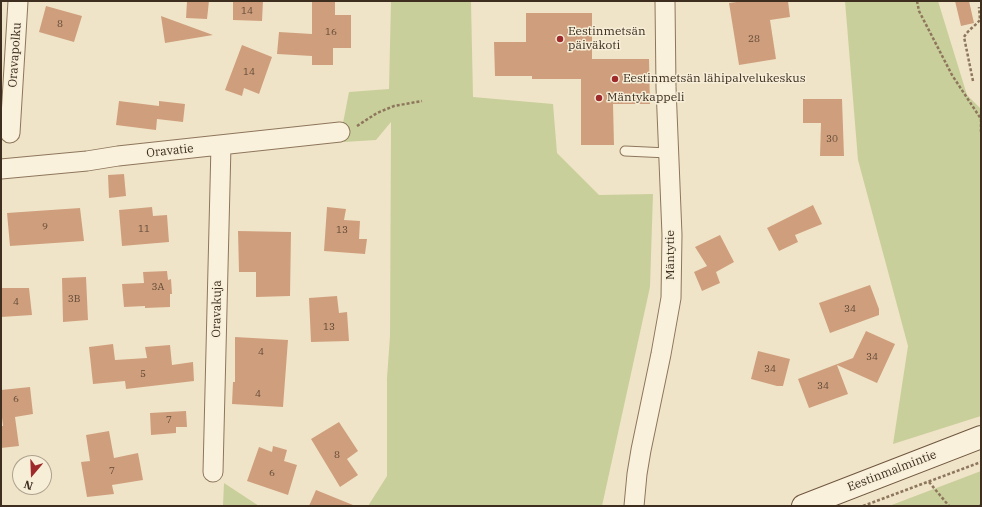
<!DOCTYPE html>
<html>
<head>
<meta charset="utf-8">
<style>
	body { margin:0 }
	#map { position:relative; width:982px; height:507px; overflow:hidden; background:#f0e4c8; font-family:"IBM Plex Serif",serif }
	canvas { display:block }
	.frame { position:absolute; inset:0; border:2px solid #3d2e20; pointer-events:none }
	.north { position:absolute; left:12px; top:455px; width:40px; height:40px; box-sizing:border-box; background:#f7eed8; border:1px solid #ada18e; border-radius:50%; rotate:199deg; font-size:11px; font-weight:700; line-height:16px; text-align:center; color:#3d2e20 }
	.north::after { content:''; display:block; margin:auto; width:14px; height:18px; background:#9e2a2b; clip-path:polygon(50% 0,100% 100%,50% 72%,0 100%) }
</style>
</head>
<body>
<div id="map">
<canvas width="982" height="507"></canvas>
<div class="frame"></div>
<div class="north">N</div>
</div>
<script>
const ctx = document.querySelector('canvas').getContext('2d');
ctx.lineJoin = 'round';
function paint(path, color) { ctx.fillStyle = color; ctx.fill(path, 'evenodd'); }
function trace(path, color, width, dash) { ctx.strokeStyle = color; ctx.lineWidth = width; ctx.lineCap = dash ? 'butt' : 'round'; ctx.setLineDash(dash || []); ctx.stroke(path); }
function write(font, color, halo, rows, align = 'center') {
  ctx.font = font + ' "IBM Plex Serif",serif'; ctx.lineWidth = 3; ctx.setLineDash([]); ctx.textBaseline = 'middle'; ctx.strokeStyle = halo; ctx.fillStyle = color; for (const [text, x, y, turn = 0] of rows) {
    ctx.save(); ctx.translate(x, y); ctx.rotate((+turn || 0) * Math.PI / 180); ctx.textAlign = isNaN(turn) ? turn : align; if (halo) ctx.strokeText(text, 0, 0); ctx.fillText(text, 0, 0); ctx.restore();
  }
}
paint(new Path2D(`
	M 391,1 L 471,1 L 473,97 L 553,104 L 557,153 L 599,195 L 653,194 L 650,287 L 602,506 L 368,506 L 387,476 L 387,378 L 390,336 L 391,122 L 376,140 L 344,142 L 343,123 L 349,92 L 389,89 Z
	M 845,1 L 938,1 L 967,95 L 981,109 L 981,416 L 893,444 L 908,346 L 858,160 Z
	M 981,471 L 981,506 L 889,506 Z
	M 224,483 L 259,506 L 201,506 L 223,505 Z`), '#c9cf9b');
paint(new Path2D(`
	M 187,1 L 209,1 L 207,19 L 186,18 Z
	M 233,1 L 263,1 L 262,21 L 233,20 Z
	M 312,1 L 335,1 L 335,15 L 351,15 L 351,48 L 333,48 L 333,65 L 312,65 L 312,56 L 277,54 L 279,32 L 312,34 Z
	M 744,1 L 788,1 L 790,17 L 770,20 L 776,59 L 739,65 L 729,3 Z
	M 955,1 L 969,1 L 974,23 L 961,26 Z
	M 46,6 L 82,16 L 74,42 L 39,32 Z
	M 526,13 L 592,13 L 592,59 L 649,59 L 650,104 L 613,104 L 614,145 L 581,145 L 581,79 L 532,79 L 532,76 L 495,76 L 494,42 L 526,42 Z
	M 161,16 L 213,35 L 165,43 Z
	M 242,45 L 272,57 L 259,94 L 244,88 L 242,96 L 225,90 Z
	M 803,99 L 842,99 L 844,156 L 820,156 L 821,123 L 803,123 Z
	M 119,101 L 159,106 L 159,101 L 185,104 L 183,122 L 157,119 L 156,130 L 116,125 Z
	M 124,174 L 126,196 L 109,198 L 108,175 Z
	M 813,205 L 822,224 L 795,235 L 798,242 L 779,251 L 767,228 Z
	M 152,207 L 153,216 L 167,215 L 169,242 L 122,246 L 119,210 Z
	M 327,207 L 346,209 L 344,220 L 360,221 L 359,239 L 367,239 L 365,254 L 324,251 Z
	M 80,208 L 84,241 L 10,246 L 7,213 Z
	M 238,231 L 291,232 L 290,296 L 256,297 L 256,272 L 239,272 Z
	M 720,235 L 734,262 L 716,272 L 720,283 L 702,291 L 694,272 L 707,266 L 695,247 Z
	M 167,271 L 168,280 L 171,279 L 172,294 L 170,294 L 170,307 L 145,308 L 145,306 L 124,307 L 122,284 L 144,283 L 143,272 Z
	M 86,277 L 88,320 L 63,322 L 62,278 Z
	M 870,285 L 879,309 L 879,315 L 830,333 L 819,303 Z
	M 1,288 L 29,288 L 32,315 L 1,317 Z
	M 337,296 L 339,313 L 347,312 L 349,341 L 311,342 L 309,298 Z
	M 866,331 L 895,344 L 877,383 L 837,365 L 848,394 L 809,408 L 798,379 L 853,358 Z
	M 235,337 L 288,340 L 283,407 L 232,404 L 233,382 L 235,382 Z
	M 113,344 L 115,360 L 147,358 L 145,347 L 170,345 L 172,365 L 193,362 L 194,381 L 126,389 L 125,381 L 93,384 L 89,347 Z
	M 758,351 L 790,359 L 783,386 L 777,386 L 751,379 Z
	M 30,387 L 33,414 L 15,417 L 19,446 L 1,448 L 1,426 L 3,426 L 1,409 L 1,390 Z
	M 186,411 L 187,427 L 176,427 L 176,433 L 151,435 L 150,413 Z
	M 339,422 L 358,451 L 347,459 L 358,475 L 340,487 L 311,439 Z
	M 109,431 L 114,458 L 138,453 L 143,480 L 112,485 L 114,494 L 87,497 L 81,462 L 90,461 L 86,435 Z
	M 273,446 L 287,450 L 284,461 L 297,465 L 288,495 L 247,481 L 259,447 L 272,452 Z
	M 316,490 L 353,505 L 353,506 L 309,506 Z`), '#cf9f7d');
const lane = new Path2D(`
	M 625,151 L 668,153`);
const street = new Path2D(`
	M 10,133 L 18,1
	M 1,169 L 87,161 L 118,156 L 340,132
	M 213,472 L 221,145
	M 634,506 L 637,474 L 641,450 L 661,354 L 671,298 L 672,235 L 666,87 L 665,1`);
const secondary = new Path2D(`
	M 803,506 L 981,437`);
trace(lane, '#8d765c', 11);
trace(street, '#8d765c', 21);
trace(secondary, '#6f573f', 24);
trace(new Path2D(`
	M 917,1 L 919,11 L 952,75 L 981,119 L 981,133
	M 973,81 L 964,37 C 968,30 975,26 980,20 L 979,7
	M 357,126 L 377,113 L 394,106 L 422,101
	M 929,482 L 949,506
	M 863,506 L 981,462
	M 980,506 L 981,505`), '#8d765c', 2.5, [3, 2]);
trace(lane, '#faf1dc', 9);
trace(street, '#faf1dc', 19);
trace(secondary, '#faf1dc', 22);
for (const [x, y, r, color] of [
	[560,39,4,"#9e2a2b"],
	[615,79,4,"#9e2a2b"],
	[599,98,4,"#9e2a2b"]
]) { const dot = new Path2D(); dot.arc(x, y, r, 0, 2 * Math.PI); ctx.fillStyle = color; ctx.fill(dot); trace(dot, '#f7eed8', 1.5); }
write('10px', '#624a37', null, [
	["14",247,11],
	["8",60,24],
	["16",331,32],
	["28",754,39],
	["14",249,72],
	["30",832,139],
	["9",45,227],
	["11",144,229],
	["13",342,230],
	["3A",158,287],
	["3B",74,299],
	["4",16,302],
	["34",850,309],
	["13",329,327],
	["4",261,352],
	["34",872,357],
	["34",770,369],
	["5",143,374],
	["34",823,386],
	["4",258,394],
	["6",16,399],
	["7",169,420],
	["8",337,455],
	["7",112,471],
	["6",272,473]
]);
write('12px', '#3d2e20', '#f7eed8', [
	["Eestinmetsän",568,32],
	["päiväkoti",568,46],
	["Eestinmetsän lähipalvelukeskus",623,79],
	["Mäntykappeli",607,98]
], 'left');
write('12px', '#3d2e20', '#f7eed8', [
	["Oravapolku",15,55,-86],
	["Oravatie",170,151,-6],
	["Mäntytie",671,255,-90],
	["Oravakuja",217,309,-89],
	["Eestinmalmintie",892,471,-21]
]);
</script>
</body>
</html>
